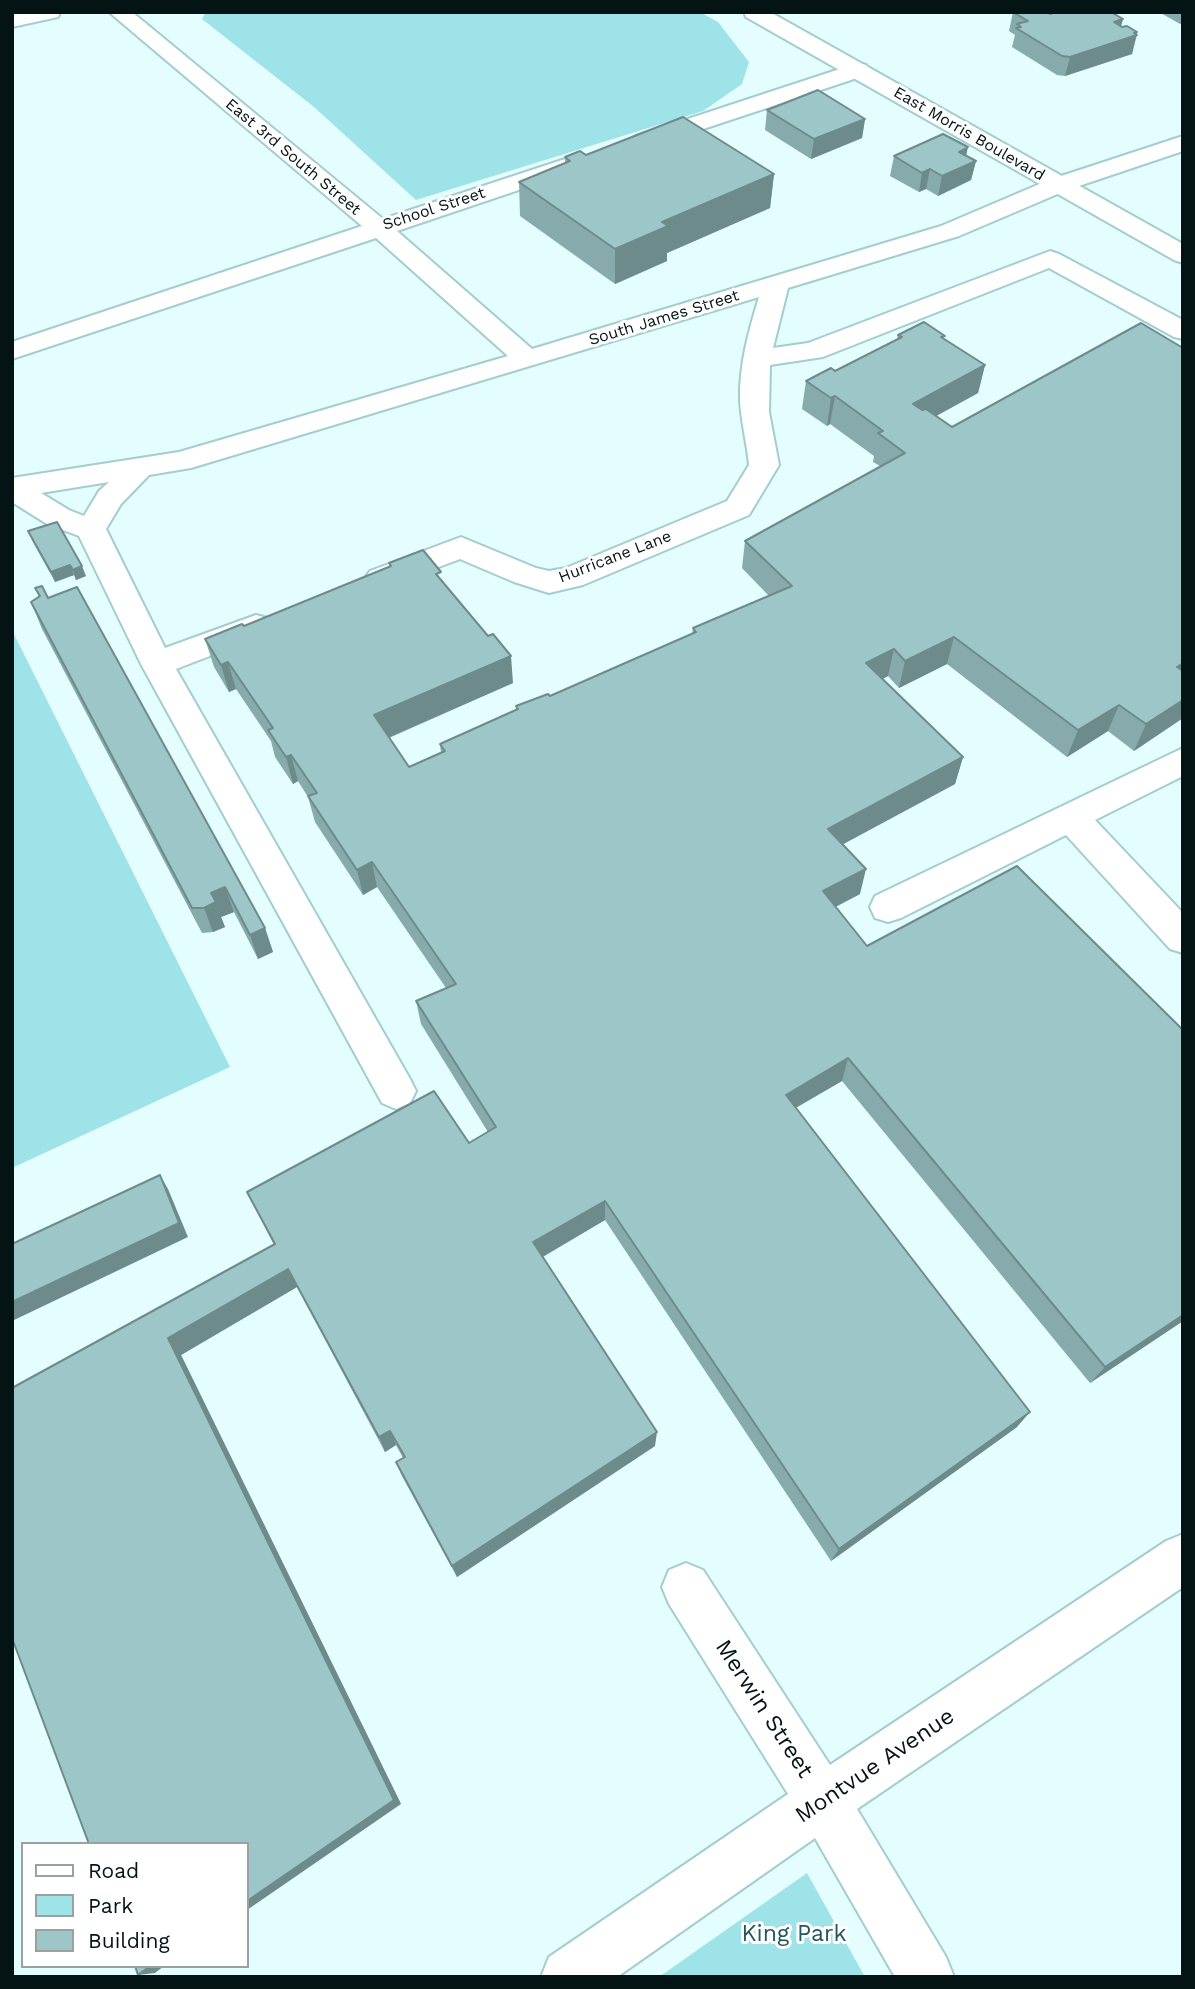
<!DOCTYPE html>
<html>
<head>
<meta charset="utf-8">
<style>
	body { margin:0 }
	#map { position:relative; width:1195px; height:1989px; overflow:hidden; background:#e4fdfe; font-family:"Work Sans",sans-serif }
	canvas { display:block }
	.frame { position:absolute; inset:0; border:14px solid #041313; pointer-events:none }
	.legend { position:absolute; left:21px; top:1842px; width:228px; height:126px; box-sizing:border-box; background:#fff; border:2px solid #9ba1a1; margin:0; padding:9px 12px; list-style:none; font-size:21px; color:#041313 }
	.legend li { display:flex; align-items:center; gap:14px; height:35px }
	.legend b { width:35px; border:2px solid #9ba1a1 }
</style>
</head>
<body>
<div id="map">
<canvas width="1195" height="1989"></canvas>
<div class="frame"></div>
<ul class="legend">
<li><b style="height:9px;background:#fff"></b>Road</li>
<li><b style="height:19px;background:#9ee3e7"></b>Park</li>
<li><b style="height:19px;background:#9dc6c8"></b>Building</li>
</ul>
</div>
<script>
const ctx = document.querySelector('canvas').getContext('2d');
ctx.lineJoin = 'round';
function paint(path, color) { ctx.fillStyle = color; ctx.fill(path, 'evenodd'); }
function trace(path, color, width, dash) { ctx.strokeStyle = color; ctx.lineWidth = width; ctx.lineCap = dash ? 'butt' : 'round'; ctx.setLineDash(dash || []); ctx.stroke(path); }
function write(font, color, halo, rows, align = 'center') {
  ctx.font = font + ' "Work Sans",sans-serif'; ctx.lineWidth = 6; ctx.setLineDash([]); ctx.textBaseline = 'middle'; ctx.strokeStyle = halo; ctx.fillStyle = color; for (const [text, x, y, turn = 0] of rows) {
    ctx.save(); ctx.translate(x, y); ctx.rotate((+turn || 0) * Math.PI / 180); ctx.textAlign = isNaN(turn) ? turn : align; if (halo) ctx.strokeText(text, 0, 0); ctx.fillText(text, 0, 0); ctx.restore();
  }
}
paint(new Path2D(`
	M 206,12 L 700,12 L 718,22 L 749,62 L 742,84 L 703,111 L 416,200 L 314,107 L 202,19 Z
	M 12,630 L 230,1067 L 12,1168 Z
	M 807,1873 L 865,1977 L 659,1977 Z`), '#9ee3e7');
const minor = new Path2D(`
	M 22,12 L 60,12 L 58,17 L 12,27 L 12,15 Z
	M 109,12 L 132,12 L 383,219 L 562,160 L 570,158 L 578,160 L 582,165 L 578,170 L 397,231 L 532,349 L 941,226 L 1049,180 L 1183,136 L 1183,151 L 1067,190 L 959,236 L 788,288 L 773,348 L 808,343 L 1050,251 L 1059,254 L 1183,320 L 1183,339 L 1174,337 L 1049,268 L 823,357 L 770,365 L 769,412 L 779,465 L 749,515 L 583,585 L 549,593 L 514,582 L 460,559 L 381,589 L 370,585 L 365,578 L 370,571 L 461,537 L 536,568 L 549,571 L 566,568 L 727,501 L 749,465 C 747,443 741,422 740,400 C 739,365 749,330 759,297 L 191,468 L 149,475 L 121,504 L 106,529 L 165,648 L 256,615 L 267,618 L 272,626 L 267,634 L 176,669 L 410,1079 L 416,1091 L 410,1103 L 396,1109 L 382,1103 L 141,664 L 79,536 L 47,524 L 12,502 L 12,478 L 179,452 L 508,356 L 376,238 L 12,359 L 12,342 L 362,226 ZM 109,482 L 99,491 L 84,516 L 69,510 L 41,493 Z
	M 858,63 L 866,65 L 869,70 L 866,75 L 652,146 L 636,146 L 632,141 L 636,136 Z
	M 1183,748 L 1183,776 L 1095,820 L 1183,913 L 1183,953 L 1170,949 L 1066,835 L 901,918 L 888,922 L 875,918 L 870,907 L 875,896 Z
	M 1183,1534 L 1183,1587 L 857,1809 L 946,1957 L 954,1977 L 895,1977 L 815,1838 L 617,1977 L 541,1977 L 549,1957 L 788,1794 L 669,1604 L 662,1587 L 669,1570 L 686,1563 L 703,1570 L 830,1765 L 1166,1541 Z`);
const major = new Path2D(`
	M 744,12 L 770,12 L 1183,244 L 1183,263 L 1174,260 L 746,17 Z`);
trace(minor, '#a3cdce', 4);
trace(major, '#a3cdce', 4);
paint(minor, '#fff');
paint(major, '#fff');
paint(new Path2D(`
	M 1013,12 L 1123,19 L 1121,26 L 1137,32 L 1137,35 L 1132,54 L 1065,76 L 1057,75 L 1012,47 L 1015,35 L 1009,31 Z
	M 1159,12 L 1183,12 L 1183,23 L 1180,24 Z
	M 767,110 L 865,119 L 862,138 L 811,159 L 765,130 Z
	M 586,155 L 774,174 L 770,208 L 667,253 L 667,261 L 615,284 L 520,216 L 519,182 L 565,163 L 565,157 Z
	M 894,156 L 966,156 L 976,161 L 971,180 L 938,196 L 926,189 L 919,192 L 890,176 Z
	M 898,335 L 944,339 L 985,365 L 978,393 L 936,416 L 952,427 L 1183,348 L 1183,718 L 1134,751 L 1108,731 L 1067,757 L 947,664 L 899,688 L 888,676 L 883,679 L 963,757 L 955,784 L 843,844 L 860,894 L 835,907 L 867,946 L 1183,1030 L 1183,1321 L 1090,1383 L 842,1081 L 796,1108 L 1017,1427 L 831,1561 L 605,1220 L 543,1257 L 655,1446 L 457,1577 L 402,1476 L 396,1462 L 403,1458 L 396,1445 L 385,1452 L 297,1287 L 181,1355 L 401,1804 L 12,1388 L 274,1245 L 247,1192 L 469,1143 L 488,1132 L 421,1024 L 416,1001 L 446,988 L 377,887 L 363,895 L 315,822 L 308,797 L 298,781 L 293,784 L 275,757 L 271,741 L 236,689 L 229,692 L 214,667 L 205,639 L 244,626 L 390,567 L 389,563 L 442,580 L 513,683 L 389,738 L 409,767 L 441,753 L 440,744 L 516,710 L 516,706 L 550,696 L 692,634 L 693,628 L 769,596 L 742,568 L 745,541 L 880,466 L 873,462 L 874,456 L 830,424 L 827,426 L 802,409 L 806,381 L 835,371 L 897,339 Z
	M 28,531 L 86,576 L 76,580 L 74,575 L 55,582 L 33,542 Z
	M 35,588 L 48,598 L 265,928 L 273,952 L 258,959 L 234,912 L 221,917 L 225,927 L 213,932 L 202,933 L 42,629 L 31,602 L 39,597 Z`), '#87aaac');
paint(new Path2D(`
	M 1123,19 L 1118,38 L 1114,22 Z
	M 1137,32 L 1132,54 L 1065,76 L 1070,57 Z
	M 865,119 L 862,138 L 811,159 L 814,139 Z
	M 968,147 L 964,166 L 976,161 L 971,180 L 938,196 L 942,176 L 959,152 Z
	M 930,169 L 926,189 L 919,192 L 922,173 Z
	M 774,174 L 770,208 L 667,253 L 667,261 L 615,284 L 615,249 L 662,222 Z
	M 985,365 L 978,393 L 907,432 L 913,404 Z
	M 835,396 L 830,424 L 827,426 L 831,398 Z
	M 70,565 L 74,575 L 55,582 L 51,572 Z
	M 82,566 L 86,576 L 76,580 L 73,570 Z
	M 954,637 L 947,664 L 899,688 L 905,661 Z
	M 894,649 L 888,676 L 861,690 L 866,663 Z
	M 511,656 L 513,683 L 378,742 L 374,715 Z
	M 228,662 L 236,689 L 229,692 L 221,665 Z
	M 1183,663 L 1183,681 L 1177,667 Z
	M 1183,700 L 1183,718 L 1134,751 L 1146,724 Z
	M 1119,705 L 1108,731 L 1067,757 L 1078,730 Z
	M 291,755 L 298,781 L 293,784 L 286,757 Z
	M 963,757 L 955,784 L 823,855 L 828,829 Z
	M 372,862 L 377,887 L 363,895 L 357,870 Z
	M 866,869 L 860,894 L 818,916 L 823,891 Z
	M 225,887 L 234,912 L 221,917 L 225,927 L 213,932 L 204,908 L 211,893 Z
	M 265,928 L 273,952 L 258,959 L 250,935 Z
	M 848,1058 L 842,1081 L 781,1116 L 786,1095 Z
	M 160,1175 L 168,1189 L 188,1237 L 12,1321 L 12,1302 Z
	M 605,1201 L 605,1220 L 535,1261 L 533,1242 Z
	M 288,1269 L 297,1287 L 181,1355 L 401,1804 L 247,1910 L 247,1901 L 168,1338 Z
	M 1183,1315 L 1183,1321 L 1090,1383 L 1105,1367 Z
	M 1030,1412 L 1017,1427 L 831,1561 L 839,1549 Z
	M 390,1431 L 396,1445 L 385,1452 L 379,1437 Z
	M 657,1432 L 655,1446 L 457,1577 L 452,1566 Z
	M 150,1966 L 164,1966 L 155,1973 L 138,1975 Z`), '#6e8b8c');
const building = new Path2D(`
	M 1013,12 L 1047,12 L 1050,14 L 1056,12 L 1111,12 L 1123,19 L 1114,22 L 1122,27 L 1127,26 L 1137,32 L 1134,33 L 1137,35 L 1070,57 L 1062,56 L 1016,28 L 1021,27 L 1017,24 L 1028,21 Z
	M 818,90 L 865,119 L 814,139 L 767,110 Z
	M 683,117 L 774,174 L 662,222 L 668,226 L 615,249 L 519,182 L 570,161 L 565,157 L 580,151 L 586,155 Z
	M 943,134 L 968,147 L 959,152 L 976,161 L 942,176 L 930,169 L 922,173 L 894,156 Z
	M 924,322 L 945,336 L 941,337 L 985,365 L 913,404 L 922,410 L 926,409 L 952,427 L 1141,323 L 1183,348 L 1183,663 L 1177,667 L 1183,671 L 1183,700 L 1146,724 L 1119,705 L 1078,730 L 954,637 L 905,661 L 894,649 L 866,663 L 963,757 L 828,829 L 866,869 L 823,891 L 867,946 L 1017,866 L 1183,1030 L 1183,1315 L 1105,1367 L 848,1058 L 786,1095 L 1030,1412 L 839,1549 L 605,1201 L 533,1242 L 657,1432 L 452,1566 L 396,1462 L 405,1457 L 390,1431 L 379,1437 L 288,1269 L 168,1338 L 394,1800 L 247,1901 L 247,1844 L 89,1844 L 12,1638 L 12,1388 L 275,1244 L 247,1192 L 434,1091 L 469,1143 L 496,1127 L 416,1001 L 456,984 L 372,862 L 357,870 L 308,796 L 317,793 L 291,755 L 286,757 L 268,730 L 273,728 L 228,662 L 221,665 L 205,639 L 242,624 L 244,626 L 391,566 L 389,563 L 423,550 L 441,572 L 436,574 L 488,636 L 493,634 L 511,656 L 374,715 L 409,767 L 445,751 L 440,744 L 518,709 L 516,706 L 548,694 L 550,696 L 696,632 L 693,628 L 792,586 L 745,541 L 905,453 L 878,433 L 883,431 L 835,396 L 831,398 L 806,381 L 831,368 L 835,371 L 902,337 L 898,335 Z
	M 57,522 L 82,566 L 73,570 L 70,565 L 51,572 L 28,531 Z
	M 42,586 L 48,598 L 77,587 L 265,928 L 250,935 L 225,887 L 211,893 L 216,902 L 204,908 L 192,908 L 31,602 L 40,596 L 35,588 Z
	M 160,1175 L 179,1223 L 12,1302 L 12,1244 Z
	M 135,1966 L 150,1966 L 138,1975 Z`);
paint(building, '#9dc6c8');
trace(building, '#6e8b8c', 2);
write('16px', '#041313', '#fff', [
	["East Morris Boulevard",969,134,30],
	["East 3rd South Street",293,157,40],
	["School Street",434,209,-18],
	["South James Street",664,318,-17],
	["Hurricane Lane",615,557,-21]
]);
write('23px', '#041313', '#fff', [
	["Merwin Street",764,1709,57],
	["Montvue Avenue",875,1766,-34]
]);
write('23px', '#23575a', '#fff', [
	["King Park",794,1934]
]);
</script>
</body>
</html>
